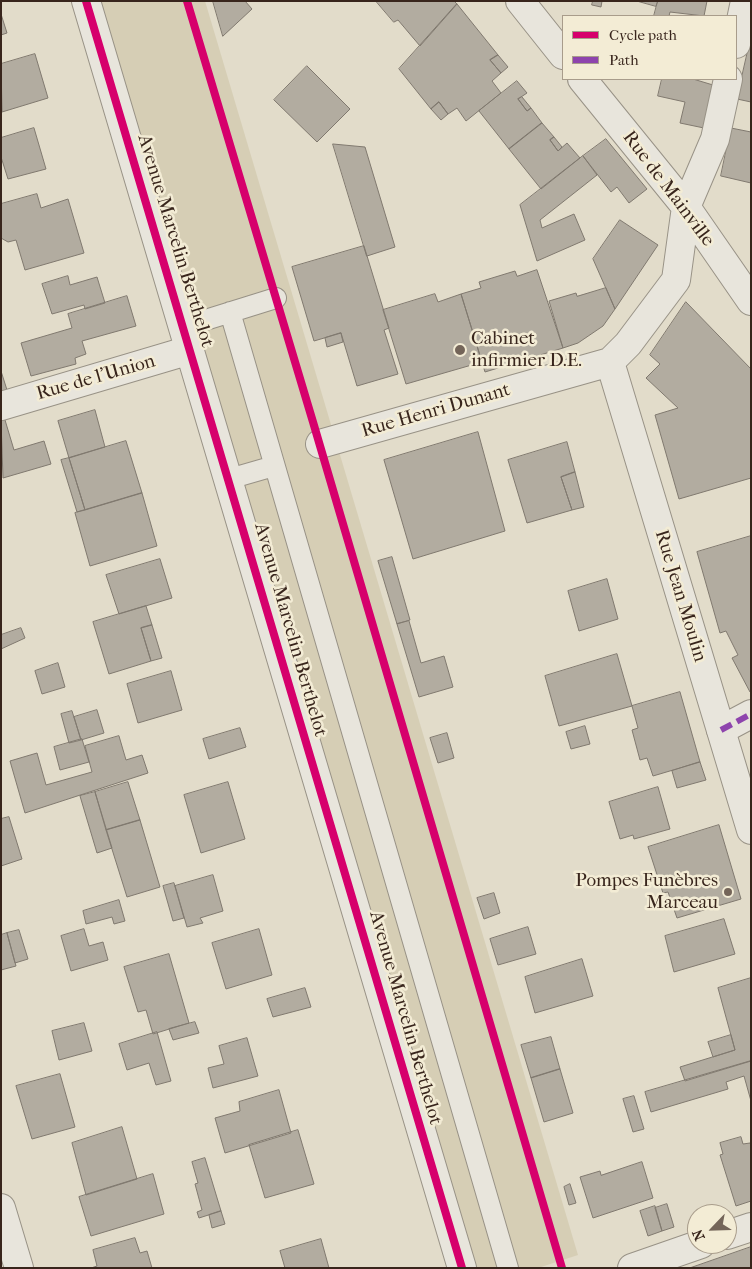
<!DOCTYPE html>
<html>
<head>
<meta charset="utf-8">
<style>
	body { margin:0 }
	#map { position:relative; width:752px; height:1269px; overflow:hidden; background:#e2dcca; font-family:"IM FELL French Canon",serif }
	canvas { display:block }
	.frame { position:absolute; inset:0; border:2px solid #38251c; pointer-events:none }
	.legend { position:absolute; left:562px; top:15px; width:175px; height:65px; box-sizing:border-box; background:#f3ecd5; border:1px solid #a89c8b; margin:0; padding:6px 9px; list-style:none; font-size:15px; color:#38251c }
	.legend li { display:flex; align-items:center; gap:10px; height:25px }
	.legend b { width:25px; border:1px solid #a89c8b }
	.north { position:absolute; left:687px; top:1204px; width:50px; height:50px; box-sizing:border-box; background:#f3ecd5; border:1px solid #a89c8b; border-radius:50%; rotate:246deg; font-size:14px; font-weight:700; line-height:20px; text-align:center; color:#38251c }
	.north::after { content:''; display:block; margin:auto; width:18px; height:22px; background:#746559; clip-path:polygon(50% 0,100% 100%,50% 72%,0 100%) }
</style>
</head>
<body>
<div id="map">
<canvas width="752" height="1269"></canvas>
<div class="frame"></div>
<ul class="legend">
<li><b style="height:6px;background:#d6006c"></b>Cycle path</li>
<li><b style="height:6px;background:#8e44ad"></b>Path</li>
</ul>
<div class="north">N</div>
</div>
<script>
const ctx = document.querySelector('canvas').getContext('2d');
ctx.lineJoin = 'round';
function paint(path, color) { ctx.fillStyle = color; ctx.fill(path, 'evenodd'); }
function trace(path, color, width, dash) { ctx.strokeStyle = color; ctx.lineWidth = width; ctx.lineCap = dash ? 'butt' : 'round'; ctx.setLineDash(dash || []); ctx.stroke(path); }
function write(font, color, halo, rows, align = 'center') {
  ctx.font = font + ' "IM FELL French Canon",serif'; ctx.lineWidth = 5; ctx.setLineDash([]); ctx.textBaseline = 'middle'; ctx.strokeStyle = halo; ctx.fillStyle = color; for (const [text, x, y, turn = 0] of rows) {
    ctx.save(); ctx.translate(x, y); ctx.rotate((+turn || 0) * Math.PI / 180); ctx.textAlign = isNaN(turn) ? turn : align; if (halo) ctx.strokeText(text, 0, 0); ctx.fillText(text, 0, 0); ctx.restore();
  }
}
paint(new Path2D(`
	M 95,1 L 205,1 L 578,1255 L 538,1268 L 470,1268 Z`), '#d6ceb5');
const building = new Path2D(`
	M 213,1 L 245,1 L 252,9 L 223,36 Z
	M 376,1 L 454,1 L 457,4 L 420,46 L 398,20 L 394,22 Z
	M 593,1 L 602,1 L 601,7 L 592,5 Z
	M 637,1 L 658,1 L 656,6 Z
	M 658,1 L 707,1 L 704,16 L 670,12 L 669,16 L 654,16 Z
	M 457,4 L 498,55 L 490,60 L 501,73 L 492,81 L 501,93 L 466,121 L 457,108 L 448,114 L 439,102 L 431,109 L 399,69 Z
	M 1,14 L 7,33 L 1,35 Z
	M 751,36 L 751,102 L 737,99 Z
	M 35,54 L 48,98 L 2,112 L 1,64 Z
	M 498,55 L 508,67 L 501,73 L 490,60 Z
	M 307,66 L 350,109 L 317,142 L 274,100 Z
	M 662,79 L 693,79 L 713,85 L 704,128 L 680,123 L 685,102 L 658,96 Z
	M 517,81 L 527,93 L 518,99 L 527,111 L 531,108 L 542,123 L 509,149 L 479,111 Z
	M 522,97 L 531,108 L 527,111 L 518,99 Z
	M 439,102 L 448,114 L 441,120 L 431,109 Z
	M 542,123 L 554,137 L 550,140 L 558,151 L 567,143 L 580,158 L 541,189 L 509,149 Z
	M 34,128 L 46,169 L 8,179 L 1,157 L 1,138 Z
	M 731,128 L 751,132 L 751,183 L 721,176 Z
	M 554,137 L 562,147 L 558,151 L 550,140 Z
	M 606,139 L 647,189 L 629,203 L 617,187 L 611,192 L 583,156 Z
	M 333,144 L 365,147 L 395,247 L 367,256 Z
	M 583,156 L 597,175 L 540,220 L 542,228 L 574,214 L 585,240 L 537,261 L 520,205 Z
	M 37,194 L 41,208 L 68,199 L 84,253 L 25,270 L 16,240 L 8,242 L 1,238 L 1,204 Z
	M 620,220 L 658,245 L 615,309 L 593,259 Z
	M 364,246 L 389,328 L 384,330 L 398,374 L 357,386 L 341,333 L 314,341 L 292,267 Z
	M 537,270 L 563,348 L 485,372 L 461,294 L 481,288 L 479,282 L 515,271 L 517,276 Z
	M 68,276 L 70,285 L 97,277 L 105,303 L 85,309 L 84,305 L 52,314 L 42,284 Z
	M 606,288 L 615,309 L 603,326 L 578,343 L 563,348 L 549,301 L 576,293 L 577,296 Z
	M 435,294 L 438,302 L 461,294 L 482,362 L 406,384 L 383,310 Z
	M 127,296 L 136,326 L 82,341 L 86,354 L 75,358 L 76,364 L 31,376 L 21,343 L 72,328 L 68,314 Z
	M 686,302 L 751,369 L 751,478 L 679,499 L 655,415 L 678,408 L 646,378 L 660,364 L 650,355 Z
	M 341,333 L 343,342 L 327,347 L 325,338 Z
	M 1,371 L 7,390 L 1,392 Z
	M 95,410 L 105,447 L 69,458 L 58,421 Z
	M 5,420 L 14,450 L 44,441 L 51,464 L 3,478 L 1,421 Z
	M 478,432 L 505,531 L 413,559 L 384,460 Z
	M 126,441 L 142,493 L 85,510 L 69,458 Z
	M 567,442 L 575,472 L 561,477 L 572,510 L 527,523 L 508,460 Z
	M 69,458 L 85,510 L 77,512 L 61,460 Z
	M 575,472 L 584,507 L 572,510 L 561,477 Z
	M 142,493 L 157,546 L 90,566 L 75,513 Z
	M 751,536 L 751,692 L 750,692 L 732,658 L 738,655 L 726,631 L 720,633 L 697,552 Z
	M 392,557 L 410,620 L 397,624 L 378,561 Z
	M 160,559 L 172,598 L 119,614 L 106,575 Z
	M 607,579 L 618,619 L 579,631 L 568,591 Z
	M 146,606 L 152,625 L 141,628 L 151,661 L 109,674 L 93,622 Z
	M 409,621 L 421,663 L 444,656 L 453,687 L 419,697 L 397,624 Z
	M 152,625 L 162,658 L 151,661 L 141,628 Z
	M 21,628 L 25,638 L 1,649 L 1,635 Z
	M 617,654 L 632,706 L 559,726 L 545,676 Z
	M 58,663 L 65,687 L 42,694 L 35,671 Z
	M 171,671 L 182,710 L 138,723 L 127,684 Z
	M 680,692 L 700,762 L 653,776 L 647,758 L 640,760 L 632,730 L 638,728 L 632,706 Z
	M 97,710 L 104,733 L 81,740 L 74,717 Z
	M 72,711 L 81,740 L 69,743 L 61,714 Z
	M 585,726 L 590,744 L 571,749 L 566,732 Z
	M 240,728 L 246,747 L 209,759 L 203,739 Z
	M 447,733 L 454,758 L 438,763 L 430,738 Z
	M 119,736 L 126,760 L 142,755 L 148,773 L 25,813 L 10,761 L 37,753 L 46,785 L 92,772 L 85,746 Z
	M 82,739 L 89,762 L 60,770 L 54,747 Z
	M 700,762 L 706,780 L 677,788 L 672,771 Z
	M 128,782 L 140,820 L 106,830 L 95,792 Z
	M 228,782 L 245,839 L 201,853 L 184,795 Z
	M 658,787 L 670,829 L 634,839 L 633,835 L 620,839 L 609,802 Z
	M 95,792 L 112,848 L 97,853 L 80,796 Z
	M 9,817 L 22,859 L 1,866 L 1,819 Z
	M 140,820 L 160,887 L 127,897 L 106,830 Z
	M 719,825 L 741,899 L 677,918 L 668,892 L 663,893 L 648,847 Z
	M 213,875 L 223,911 L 200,918 L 203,923 L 187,927 L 175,886 Z
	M 174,883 L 184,918 L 173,921 L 163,886 Z
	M 494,893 L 500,913 L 484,919 L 477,898 Z
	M 119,900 L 125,921 L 114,924 L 112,917 L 86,924 L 83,911 Z
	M 724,919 L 735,954 L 674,972 L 665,936 Z
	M 528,927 L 536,954 L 498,965 L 490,939 Z
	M 84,929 L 89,946 L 103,942 L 108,960 L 71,971 L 61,936 Z
	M 259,929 L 272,975 L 226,989 L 212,943 Z
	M 19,930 L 28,959 L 15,963 L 7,933 Z
	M 7,933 L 16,966 L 1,970 L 1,935 Z
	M 169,954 L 189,1023 L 153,1034 L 146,1010 L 138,1012 L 124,967 Z
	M 582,959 L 593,996 L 535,1013 L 525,977 Z
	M 751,978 L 751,1061 L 685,1081 L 680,1067 L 735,1050 L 718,988 Z
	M 305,988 L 311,1007 L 273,1017 L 267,999 Z
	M 195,1022 L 199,1033 L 173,1040 L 169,1029 Z
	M 84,1023 L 92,1051 L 59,1060 L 52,1031 Z
	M 157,1032 L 171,1081 L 156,1085 L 149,1063 L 127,1070 L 119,1044 Z
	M 731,1035 L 735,1050 L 713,1057 L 708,1042 Z
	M 551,1037 L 560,1069 L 531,1078 L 521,1045 Z
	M 247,1038 L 258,1076 L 213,1088 L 208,1068 L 224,1064 L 219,1046 Z
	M 751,1061 L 751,1101 L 744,1076 L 726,1082 L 728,1089 L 651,1112 L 645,1092 Z
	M 560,1069 L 573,1113 L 544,1122 L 531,1078 Z
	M 60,1074 L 75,1127 L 32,1139 L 16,1086 Z
	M 279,1090 L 291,1133 L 225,1153 L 215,1118 L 240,1111 L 239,1102 Z
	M 634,1096 L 644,1129 L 633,1132 L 623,1099 Z
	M 122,1127 L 137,1179 L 86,1195 L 72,1143 Z
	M 298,1130 L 314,1184 L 265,1198 L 249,1145 Z
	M 741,1137 L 743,1144 L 750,1143 L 751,1145 L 751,1201 L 736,1206 L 720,1155 L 723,1154 L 720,1143 Z
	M 205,1158 L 221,1211 L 199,1218 L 197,1212 L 202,1210 L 195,1184 L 198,1183 L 192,1162 Z
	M 642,1162 L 653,1198 L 593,1218 L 580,1177 L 600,1171 L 601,1175 Z
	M 153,1174 L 164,1214 L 91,1236 L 79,1197 Z
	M 570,1184 L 576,1203 L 569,1205 L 564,1187 Z
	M 667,1204 L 674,1227 L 662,1231 L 655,1208 Z
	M 655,1206 L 662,1231 L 648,1236 L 640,1211 Z
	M 221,1211 L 225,1224 L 212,1228 L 209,1215 Z
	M 135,1238 L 140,1253 L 147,1251 L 152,1268 L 91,1268 L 97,1266 L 93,1250 Z
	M 321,1239 L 329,1268 L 285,1268 L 280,1251 Z
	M 751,1247 L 751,1268 L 690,1268 Z`);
paint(building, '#b2aca0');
trace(building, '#80796f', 1);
const service = new Path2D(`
	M 230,312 L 508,1268
	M 183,327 L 276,298
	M 229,479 L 274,466`);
const pedestrian = new Path2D(`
	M 721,730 L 751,714`);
const minor = new Path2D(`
	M 86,1 L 462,1268
	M 520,1 L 563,55
	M 736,44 L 745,1
	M 582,79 L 686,207 L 751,301
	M 610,362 L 751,830
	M 1,406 L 190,350
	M 320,444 L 610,362 L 628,344 L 676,280 L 686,207 L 715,139 L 728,79
	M 1,1208 L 19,1268
	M 727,1235 L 751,1227
	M 632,1268 L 701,1244`);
trace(service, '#989286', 22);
trace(pedestrian, '#989286', 30);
trace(minor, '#989286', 30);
trace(service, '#e8e5dc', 20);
trace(pedestrian, '#e8e5dc', 28);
trace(minor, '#e8e5dc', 28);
trace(new Path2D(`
	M 721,730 L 751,714`), '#8e44ad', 6, [12, 6]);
trace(new Path2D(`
	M 86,1 L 462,1268
	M 187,1 L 313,422 L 562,1268`), '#d6006c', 8);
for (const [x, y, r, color] of [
	[460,350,6,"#746559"],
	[728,892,5,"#746559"]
]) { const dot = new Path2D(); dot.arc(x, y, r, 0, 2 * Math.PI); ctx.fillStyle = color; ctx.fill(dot); trace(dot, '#f3ecd5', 2); }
write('19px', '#38251c', '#f3ecd5', [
	["Rue de Mainville",668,189,53],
	["Avenue Marcelin Berthelot",175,241,73],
	["Rue de l'Union",96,378,-16],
	["Rue Henri Dunant",436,411,-16],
	["Rue Jean Moulin",680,596,73],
	["Avenue Marcelin Berthelot",290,630,74],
	["Avenue Marcelin Berthelot",405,1018,74]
]);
write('19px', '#38251c', '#f3ecd5', [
	["Cabinet",471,339],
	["infirmier D.E.",471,361],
	["Pompes Funèbres",718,881,"right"],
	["Marceau",718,903,"right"]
], 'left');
</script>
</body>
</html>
